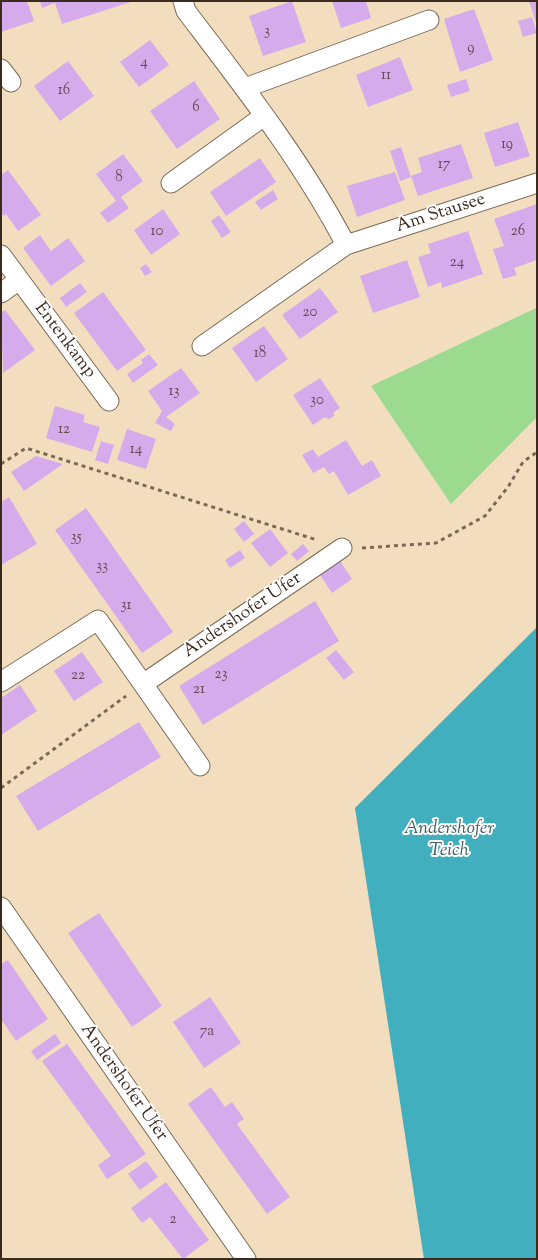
<!DOCTYPE html>
<html>
<head>
<meta charset="utf-8">
<style>
	body { margin:0 }
	#map { position:relative; width:538px; height:1260px; overflow:hidden; background:#f2debf; font-family:"Sorts Mill Goudy",serif }
	canvas { display:block }
	.frame { position:absolute; inset:0; border:2px solid #3b2a1e; pointer-events:none }
</style>
</head>
<body>
<div id="map">
<canvas width="538" height="1260"></canvas>
<div class="frame"></div>
</div>
<script>
const ctx = document.querySelector('canvas').getContext('2d');
ctx.lineJoin = 'round';
function paint(path, color) { ctx.fillStyle = color; ctx.fill(path, 'evenodd'); }
function trace(path, color, width, dash) { ctx.strokeStyle = color; ctx.lineWidth = width; ctx.lineCap = dash ? 'butt' : 'round'; ctx.setLineDash(dash || []); ctx.stroke(path); }
function write(font, color, halo, rows, align = 'center') {
  ctx.font = font + ' "Sorts Mill Goudy",serif'; ctx.lineWidth = 4; ctx.setLineDash([]); ctx.textBaseline = 'middle'; ctx.strokeStyle = halo; ctx.fillStyle = color; for (const [text, x, y, turn = 0] of rows) {
    ctx.save(); ctx.translate(x, y); ctx.rotate((+turn || 0) * Math.PI / 180); ctx.textAlign = isNaN(turn) ? turn : align; if (halo) ctx.strokeText(text, 0, 0); ctx.fillText(text, 0, 0); ctx.restore();
  }
}
paint(new Path2D(`
	M 536,308 L 537,417 L 451,504 L 371,386 Z`), '#9cda8f');
paint(new Path2D(`
	M 537,627 L 537,1259 L 424,1259 L 355,808 Z`), '#41afbe');
paint(new Path2D(`
	M 1,1 L 27,1 L 34,21 L 1,32 Z
	M 40,1 L 131,1 L 131,2 L 62,24 L 55,3 L 42,8 Z
	M 292,1 L 306,42 L 263,56 L 249,16 Z
	M 332,1 L 366,1 L 371,18 L 341,28 Z
	M 529,1 L 537,1 L 537,23 L 536,23 Z
	M 474,9 L 493,60 L 460,72 L 444,19 Z
	M 532,17 L 537,33 L 523,37 L 518,21 Z
	M 150,40 L 169,65 L 139,87 L 120,62 Z
	M 400,57 L 413,90 L 368,107 L 356,75 Z
	M 68,61 L 94,96 L 60,121 L 34,86 Z
	M 466,79 L 470,91 L 451,97 L 447,85 Z
	M 194,81 L 220,119 L 177,149 L 150,111 Z
	M 518,122 L 530,156 L 495,167 L 484,133 Z
	M 461,144 L 473,178 L 418,196 L 411,176 L 422,172 L 418,158 Z
	M 401,147 L 411,177 L 400,181 L 390,151 Z
	M 123,154 L 143,181 L 121,197 L 129,208 L 108,223 L 100,213 L 116,201 L 96,174 Z
	M 260,158 L 276,182 L 226,216 L 210,192 Z
	M 8,170 L 41,215 L 18,231 L 6,214 L 4,216 L 1,212 L 1,175 Z
	M 395,172 L 405,200 L 357,217 L 347,186 Z
	M 273,190 L 278,199 L 261,210 L 255,202 Z
	M 537,204 L 537,260 L 514,268 L 517,275 L 503,279 L 493,249 L 504,246 L 494,219 Z
	M 163,209 L 180,234 L 151,255 L 134,230 Z
	M 219,215 L 231,232 L 222,238 L 211,221 Z
	M 468,231 L 483,274 L 442,288 L 441,282 L 428,287 L 418,257 L 431,253 L 428,244 Z
	M 40,235 L 51,251 L 68,238 L 85,261 L 51,286 L 23,248 Z
	M 407,260 L 420,297 L 373,313 L 360,276 Z
	M 146,264 L 152,272 L 145,276 L 140,268 Z
	M 80,283 L 87,292 L 66,307 L 60,298 Z
	M 320,288 L 338,312 L 300,339 L 282,315 Z
	M 103,292 L 146,350 L 117,371 L 74,313 Z
	M 5,310 L 35,350 L 3,373 L 1,313 Z
	M 264,326 L 288,359 L 256,382 L 232,348 Z
	M 149,354 L 158,365 L 133,383 L 127,374 L 143,363 L 141,360 Z
	M 181,368 L 200,393 L 166,417 L 175,424 L 171,431 L 155,423 L 162,411 L 148,391 Z
	M 320,378 L 340,408 L 334,412 L 334,416 L 329,419 L 325,417 L 313,425 L 293,395 Z
	M 55,406 L 85,415 L 83,422 L 100,427 L 92,452 L 46,438 Z
	M 127,429 L 156,439 L 146,469 L 117,460 Z
	M 346,440 L 362,466 L 372,460 L 381,476 L 348,495 L 334,471 L 329,474 L 324,467 L 313,473 L 302,455 L 313,449 L 318,457 Z
	M 101,441 L 114,445 L 108,464 L 95,460 Z
	M 36,456 L 63,464 L 24,491 L 11,472 Z
	M 9,497 L 37,544 L 1,565 L 1,502 Z
	M 86,508 L 173,632 L 142,653 L 55,530 Z
	M 244,521 L 254,534 L 244,542 L 234,529 Z
	M 270,529 L 288,553 L 270,567 L 251,543 Z
	M 303,544 L 309,551 L 297,561 L 291,554 Z
	M 240,550 L 245,558 L 230,568 L 225,560 Z
	M 340,561 L 352,579 L 332,593 L 320,575 Z
	M 315,601 L 339,641 L 203,725 L 179,686 Z
	M 336,650 L 354,672 L 344,680 L 326,658 Z
	M 82,652 L 103,682 L 74,701 L 54,671 Z
	M 20,685 L 37,711 L 1,735 L 1,698 Z
	M 139,722 L 161,757 L 38,831 L 16,796 Z
	M 99,913 L 162,1006 L 132,1027 L 68,933 Z
	M 8,960 L 48,1019 L 16,1041 L 1,1019 L 1,964 Z
	M 210,997 L 241,1043 L 204,1068 L 173,1022 Z
	M 55,1034 L 61,1043 L 37,1060 L 31,1051 Z
	M 67,1044 L 146,1154 L 107,1179 L 98,1165 L 111,1156 L 42,1061 Z
	M 211,1087 L 225,1107 L 232,1102 L 244,1119 L 237,1124 L 290,1197 L 267,1214 L 188,1104 Z
	M 146,1161 L 158,1177 L 140,1190 L 128,1174 Z
	M 166,1182 L 209,1240 L 183,1259 L 150,1217 L 142,1223 L 131,1208 Z`), '#d5abeb');
const minor = new Path2D(`
	M 183,1 L 186,11 C 243,86 302,161 346,245 L 537,183
	M 1,69 L 11,82
	M 245,88 L 429,20
	M 171,183 L 264,116
	M 1,255 L 109,401
	M 1,293 L 19,280
	M 202,346 L 346,245
	M 1,682 L 98,620 L 143,684 L 342,548
	M 143,684 L 200,766
	M 1,907 L 246,1259`);
trace(minor, '#7b6956', 21);
trace(new Path2D(`
	M 1,464 L 26,448 L 317,540
	M 362,548 L 436,543 L 485,516 L 508,487 L 523,462 L 537,452
	M 1,788 L 126,696`), '#7b6956', 3, [4, 4]);
trace(minor, '#fff', 19);
write('15px', '#624a51', null, [
	["3",267,32],
	["9",471,49],
	["4",144,63],
	["11",386,76],
	["16",64,91],
	["6",196,108],
	["19",507,145],
	["17",444,165],
	["8",119,178],
	["10",157,232],
	["26",518,232],
	["24",457,263],
	["20",310,313],
	["18",260,354],
	["13",174,392],
	["30",317,401],
	["12",64,430],
	["14",136,450],
	["35",76,538],
	["33",102,567],
	["31",126,606],
	["23",221,675],
	["22",78,676],
	["21",199,690],
	["7a",207,1032],
	["2",173,1220]
]);
write('18px', '#3b2a1e', '#fff', [
	["Am Stausee",441,214,-18],
	["Entenkamp",64,341,53],
	["Andershofer Ufer",243,616,-34],
	["Andershofer Ufer",123,1083,55]
]);
write('italic 19px', '#3d5f5e', '#fff', [
	["Andershofer",449,830],
	["Teich",449,852]
]);
</script>
</body>
</html>
